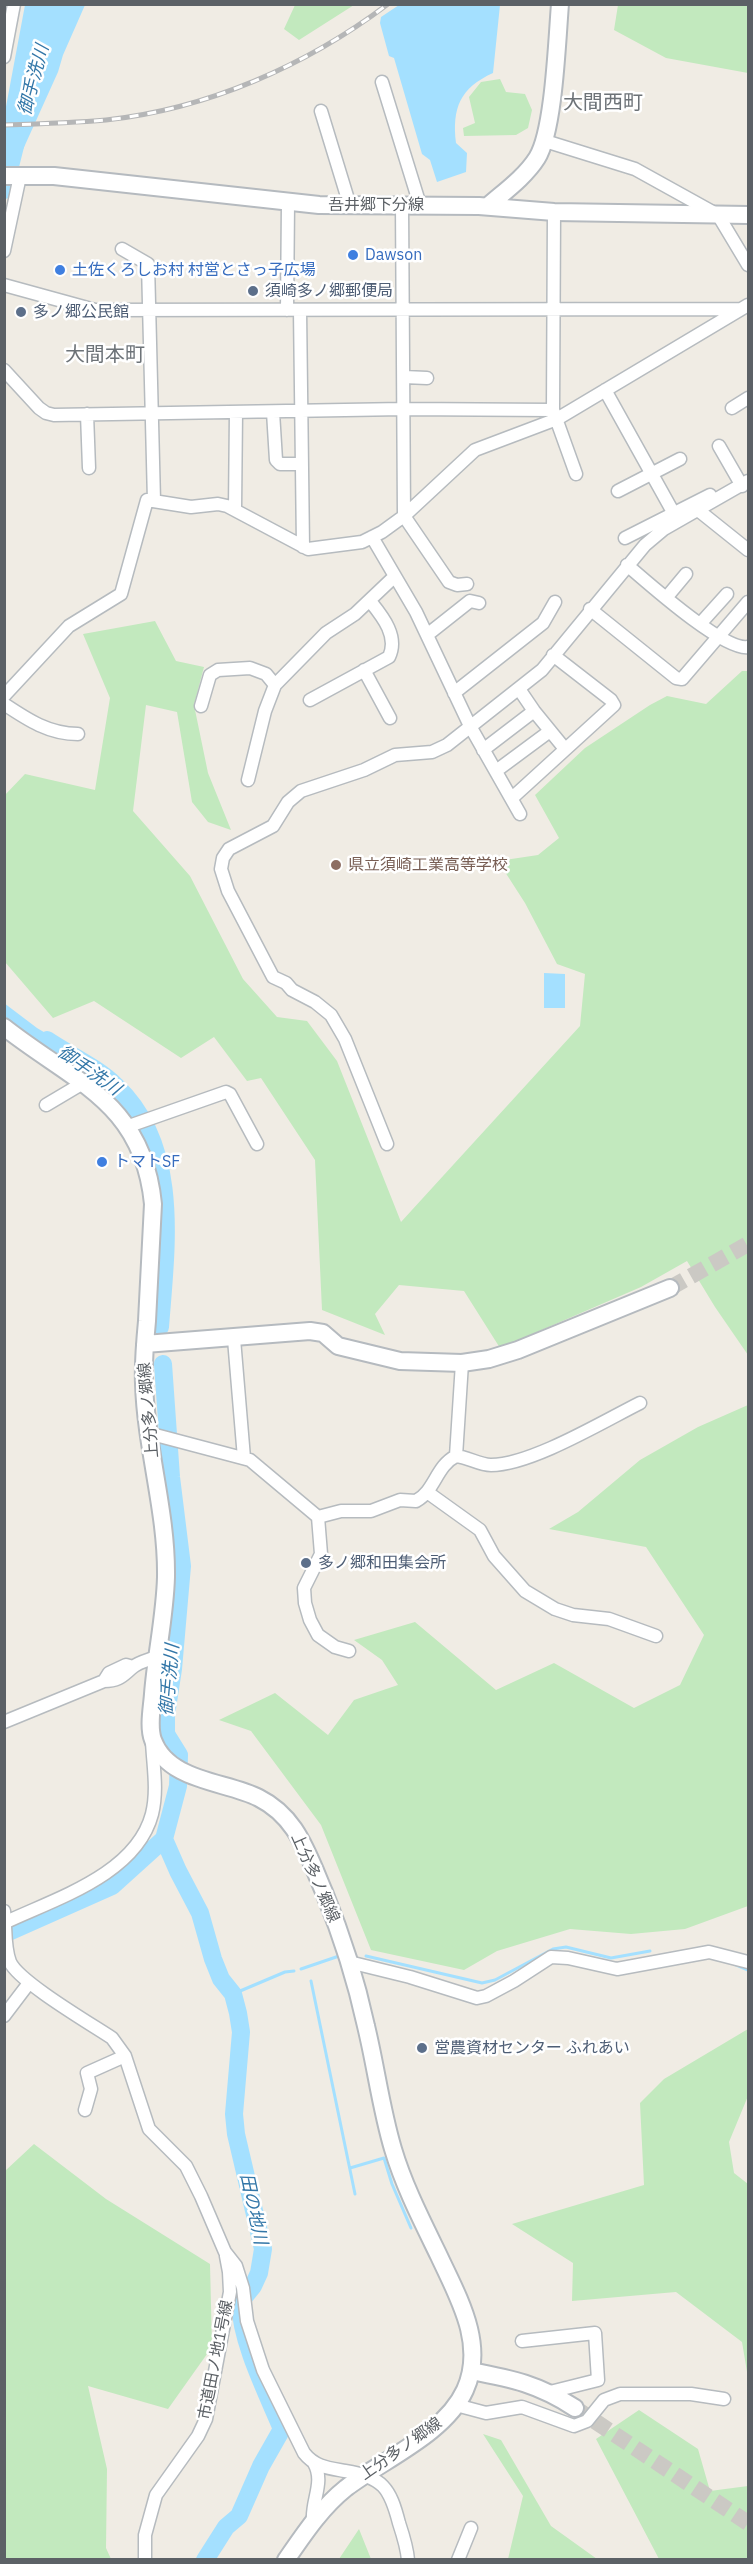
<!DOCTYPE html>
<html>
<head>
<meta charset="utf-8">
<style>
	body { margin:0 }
	#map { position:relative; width:753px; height:2564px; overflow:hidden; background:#f0ece4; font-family:"IBM Plex Sans",sans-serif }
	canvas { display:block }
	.frame { position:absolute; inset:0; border:6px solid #5c6166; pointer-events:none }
</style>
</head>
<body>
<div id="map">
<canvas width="753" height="2564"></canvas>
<div class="frame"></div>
</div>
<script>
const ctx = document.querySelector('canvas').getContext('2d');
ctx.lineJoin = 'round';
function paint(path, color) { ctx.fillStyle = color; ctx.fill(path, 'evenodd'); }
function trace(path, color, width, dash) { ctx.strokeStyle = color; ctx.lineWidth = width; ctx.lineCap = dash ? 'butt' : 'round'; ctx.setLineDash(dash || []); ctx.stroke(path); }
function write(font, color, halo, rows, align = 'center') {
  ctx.font = font + ' "IBM Plex Sans","Noto Sans JP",sans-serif'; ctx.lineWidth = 5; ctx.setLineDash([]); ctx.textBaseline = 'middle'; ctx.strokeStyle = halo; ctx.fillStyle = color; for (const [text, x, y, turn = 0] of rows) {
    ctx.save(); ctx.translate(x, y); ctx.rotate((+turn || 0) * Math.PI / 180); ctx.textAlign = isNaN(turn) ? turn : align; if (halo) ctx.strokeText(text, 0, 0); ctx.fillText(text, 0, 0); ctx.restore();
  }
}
paint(new Path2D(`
	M 295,5 L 295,4 L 354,5 L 299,40 L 284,29 Z
	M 618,5 L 748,5 L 748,73 L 666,58 L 614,30 Z
	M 500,79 L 506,92 L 525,94 L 532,110 L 528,128 L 516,135 L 464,136 L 463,128 L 475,123 L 469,97 L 481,82 Z
	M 155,621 L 176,661 L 204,667 L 194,705 L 208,773 L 231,830 L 208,822 L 192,802 L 177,712 L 146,705 L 133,811 L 190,876 L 243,979 L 277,1017 L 307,1021 L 337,1061 L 401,1222 L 580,1026 L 585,974 L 557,964 L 525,903 L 498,861 L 538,855 L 559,838 L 535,795 L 585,748 L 650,705 L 667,696 L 706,704 L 742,671 L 748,671 L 748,1355 L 715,1307 L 687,1261 L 641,1287 L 500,1348 L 464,1291 L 399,1285 L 375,1314 L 385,1335 L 322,1310 L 315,1160 L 261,1078 L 247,1081 L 214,1037 L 181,1058 L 94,1001 L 53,1018 L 5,962 L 4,796 L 25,774 L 95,790 L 110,698 L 83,634 Z
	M 748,1405 L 748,1906 L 685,1929 L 631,1934 L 570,1929 L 497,1951 L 464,1970 L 371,1950 L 321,1825 L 251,1731 L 219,1720 L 275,1693 L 328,1735 L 354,1700 L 398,1685 L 382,1660 L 354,1640 L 415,1622 L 496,1690 L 554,1663 L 634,1708 L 680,1685 L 704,1635 L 646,1547 L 549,1529 L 578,1512 L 640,1460 L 698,1427 Z
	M 748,2029 L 748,2096 L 729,2142 L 734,2173 L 748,2184 L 748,2378 L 742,2342 L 676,2292 L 572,2301 L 573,2263 L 512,2224 L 644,2185 L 640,2103 L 664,2079 Z
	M 34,2144 L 106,2199 L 210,2264 L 212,2347 L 168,2409 L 88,2386 L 107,2469 L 106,2548 L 111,2559 L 5,2559 L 5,2171 Z
	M 639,2410 L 698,2449 L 710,2491 L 748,2486 L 748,2559 L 659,2559 L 596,2439 Z
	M 483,2434 L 501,2440 L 551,2526 L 597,2559 L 508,2559 L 523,2496 Z
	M 359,2529 L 371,2559 L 339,2559 Z`), '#c2e9be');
paint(new Path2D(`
	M 25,5 L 85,5 L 63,55 L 58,72 L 16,165 L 5,164 L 5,112 Z
	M 399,5 L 500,5 L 493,73 C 460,88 452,108 456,143 L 467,153 L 466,172 L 437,182 L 430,160 L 422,154 L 394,58 L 389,56 L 380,23 L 381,17 Z
	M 544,973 L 565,974 L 565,1008 L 544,1008 Z
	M 4,1003 L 37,1028 L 69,1047 L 63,1057 L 30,1037 L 8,1019 L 5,1016 Z`), '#a4e0ff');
trace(new Path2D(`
	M 366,1956 L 482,1983 L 495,1980 L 553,1949 L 566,1947 L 611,1958 L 650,1951
	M 734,1964 L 748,1970
	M 301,1969 L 342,1955
	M 311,1981 L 355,2194
	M 233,1994 L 285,1972 L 294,1971
	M 350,2168 L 384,2158 L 392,2184 L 411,2228`), '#a4e0ff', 3);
trace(new Path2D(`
	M 4,190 L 16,142
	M 47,1040 C 69,1055 97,1067 116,1086 C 181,1147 166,1247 160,1327
	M 164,1839 L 178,1871 L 200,1913 L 213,1959 L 221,1979 L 233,1994 L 238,2013 L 241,2032 L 234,2114 L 236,2134 L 263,2249 L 259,2273 L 253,2286 L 240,2302 C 241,2342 266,2391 282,2429 L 261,2466 L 239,2516 L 226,2527 L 205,2560
	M 4,1934 L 112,1886 L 164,1839 L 178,1786 L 179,1755 L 166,1734 L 166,1715 L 173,1669 L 182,1566 L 171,1477 L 163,1364`), '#a4e0ff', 18);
trace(new Path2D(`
	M 670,1288 L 748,1244
	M 575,2408 L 748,2523`), '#cbc9c4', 16, [16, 8]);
const street = new Path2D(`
	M 4,57 L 14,4
	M 382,82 L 420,205
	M 321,111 L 350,206
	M 545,141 L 635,169 L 718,215 L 748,265
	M 402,205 L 404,516 L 449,582 L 457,585 L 467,584
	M 554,212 L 553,410 L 576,474
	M 122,249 L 148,264 L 154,501
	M 4,251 L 20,176
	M 4,285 L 95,310 L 741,309
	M 287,310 L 288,203
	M 300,310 L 303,547
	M 4,370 L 39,408 L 46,413 L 54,415 L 403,409 L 553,410
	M 404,377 L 427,378
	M 605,390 L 673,512
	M 732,408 L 748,398
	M 273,412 L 276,460 L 280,464 L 301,464
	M 87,414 L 89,468
	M 719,446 L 742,486
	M 618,491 L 680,459
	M 235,509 L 236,412
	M 698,510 L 748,550
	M 372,537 L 416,612 L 470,726 L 520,814
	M 625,538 L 710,495
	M 627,565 C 648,583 724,651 748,647
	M 666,598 L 686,574
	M 590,609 L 676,678 L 682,679 L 748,602
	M 700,624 L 727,594
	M 427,635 L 470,601 L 479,603
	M 364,670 L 390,718
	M 519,689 L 534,711 L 565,749
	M 454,693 L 543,623 L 555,602
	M 4,696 L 69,626 L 121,594 L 147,500 L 191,507 L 218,504 L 227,506 L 308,549 L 362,542 L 382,532 L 404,516 L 475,450 L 557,419 L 748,305
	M 310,700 L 389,657 C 399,636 382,616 370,601
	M 4,704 C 28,720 49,734 78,734
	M 201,706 L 210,675 L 218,670 L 250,668 L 266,674 L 275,685
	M 483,750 L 534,711
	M 496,771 L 550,731
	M 248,780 L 265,711 L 275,685 L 326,633 L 355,614 L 394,577
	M 512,798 L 614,705 L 611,700 L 553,655
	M 46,1105 L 83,1083
	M 129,1126 L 226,1092 L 230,1094 L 257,1144
	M 387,1144 L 345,1039 L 331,1015 L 315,1002 L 292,990 L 286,983 L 273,977 L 228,891 L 221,869 L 223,858 L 229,849 L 273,826 L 288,802 L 301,791 L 364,770 L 395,755 L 432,752 L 447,745 L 542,670 L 645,545 L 664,529 L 748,481
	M 234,1339 L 244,1458
	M 148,1433 L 250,1460 L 318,1517 L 341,1511 L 371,1511 L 400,1500 L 416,1501 C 435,1491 436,1466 456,1456 C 468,1457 479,1465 491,1465 C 531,1465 604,1421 640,1403
	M 456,1456 L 462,1363
	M 427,1492 L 480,1530 L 494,1556 L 525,1591 L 555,1609 L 573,1615 L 609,1619 L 656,1636
	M 318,1517 L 321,1554 L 304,1588 L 305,1603 L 310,1620 L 318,1635 L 335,1647 L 349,1651
	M 104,1681 L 109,1673 L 126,1665 L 133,1667
	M 4,1722 L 104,1681 C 120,1681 123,1675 133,1667 C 139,1662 149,1660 156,1657
	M 4,1911 C 6,1927 4,1947 10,1962 C 19,1982 91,2024 112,2038 L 125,2056 L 149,2129 L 186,2166 L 201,2196 L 225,2252 L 236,2266 L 243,2288 L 247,2321 L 263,2370 L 304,2453 C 315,2467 328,2468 345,2471 C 383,2477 390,2488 399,2523 C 403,2535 407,2547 408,2560
	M 4,1923 C 54,1899 136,1875 152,1814 C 158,1790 153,1765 152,1741
	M 349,1962 L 410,1977 L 477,1998 L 486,1996 L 514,1981 L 551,1957 L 568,1958 L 617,1969 L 709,1952 L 748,1962
	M 4,2016 L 29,1983
	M 85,2110 L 91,2089 L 87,2073 L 125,2056
	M 522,2341 L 595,2333 L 598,2380 L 550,2392
	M 456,2405 L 486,2413 L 522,2407 L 574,2426 L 587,2421 L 604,2400 L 620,2394 L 691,2394 L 724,2399
	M 313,2521 C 311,2501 325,2482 314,2463
	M 145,2560 L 145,2535 L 156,2495 L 198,2436 L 206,2419 L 230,2292 L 229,2272 L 226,2256
	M 458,2560 L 471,2528`);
const secondary = new Path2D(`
	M 4,176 L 54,176 L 319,205 L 479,206 L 554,212 L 748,215
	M 488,206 C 504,192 525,177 537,158 C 554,131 557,40 560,4
	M 4,1027 C 75,1083 143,1102 153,1204 C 151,1243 149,1282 147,1321 C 145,1342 143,1363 144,1384 C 146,1449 167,1512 166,1577 C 165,1616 156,1655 153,1694 C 152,1708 148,1727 153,1740 C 168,1782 226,1781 259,1798 C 273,1805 285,1816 294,1829 C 307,1848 315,1871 324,1892 C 342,1936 356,1980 366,2026 C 376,2067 381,2109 393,2149 C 404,2186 422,2221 439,2256 C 458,2297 486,2344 465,2390 C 445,2434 384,2459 346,2488 C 321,2508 304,2534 286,2560
	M 145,1344 L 310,1331 L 323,1333 L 338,1346 L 400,1361 L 462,1363 L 489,1359 L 518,1350 L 670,1288
	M 471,2371 C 513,2379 538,2384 575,2408`);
trace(street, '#b6bbbf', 15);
trace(secondary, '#b5babf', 20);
trace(street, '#fff', 12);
trace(secondary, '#fff', 16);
const rail = new Path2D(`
	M 4,125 C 38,124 72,123 106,120 C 207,109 306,66 388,4`);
trace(rail, '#b5b6b7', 5);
trace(rail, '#fff', 3, [9]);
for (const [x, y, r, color] of [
	[353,255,6,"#3f7fe0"],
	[60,270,6,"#3f7fe0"],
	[253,291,6,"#5c6f8a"],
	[21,312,6,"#5c6f8a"],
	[336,865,6,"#8d6e63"],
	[102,1162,6,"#3f7fe0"],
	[306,1563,6,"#5c6f8a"],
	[422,2048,6,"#5c6f8a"]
]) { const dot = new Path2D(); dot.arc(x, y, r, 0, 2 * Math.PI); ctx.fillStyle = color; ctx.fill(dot); trace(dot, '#fff', 2); }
write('16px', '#5c6166', '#fff', [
	["吾井郷下分線",376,205],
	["上分多ノ郷線",149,1410,-95],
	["上分多ノ郷線",315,1878,66],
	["市道田ノ地1号線",216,2360,-79],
	["上分多ノ郷線",401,2449,-35]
]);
write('16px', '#366cbe', '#fff', [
	["Dawson",365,255],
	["土佐くろしお村 村営とさっ子広場",72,270],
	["トマトSF",114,1162]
], 'left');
write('16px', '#4e5e75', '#fff', [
	["須崎多ノ郷郵便局",265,291],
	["多ノ郷公民館",33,312],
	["多ノ郷和田集会所",318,1563],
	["営農資材センター ふれあい",434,2048]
], 'left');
write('16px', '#785e54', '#fff', [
	["県立須崎工業高等学校",348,865]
], 'left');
write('italic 18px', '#3377a8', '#fff', [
	["御手洗川",34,80,-75],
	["御手洗川",89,1071,35],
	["御手洗川",170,1680,-85],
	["田の地川",253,2209,78]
]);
write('20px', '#6d7378', '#fff', [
	["大間西町",603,103],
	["大間本町",105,355]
]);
</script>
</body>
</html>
